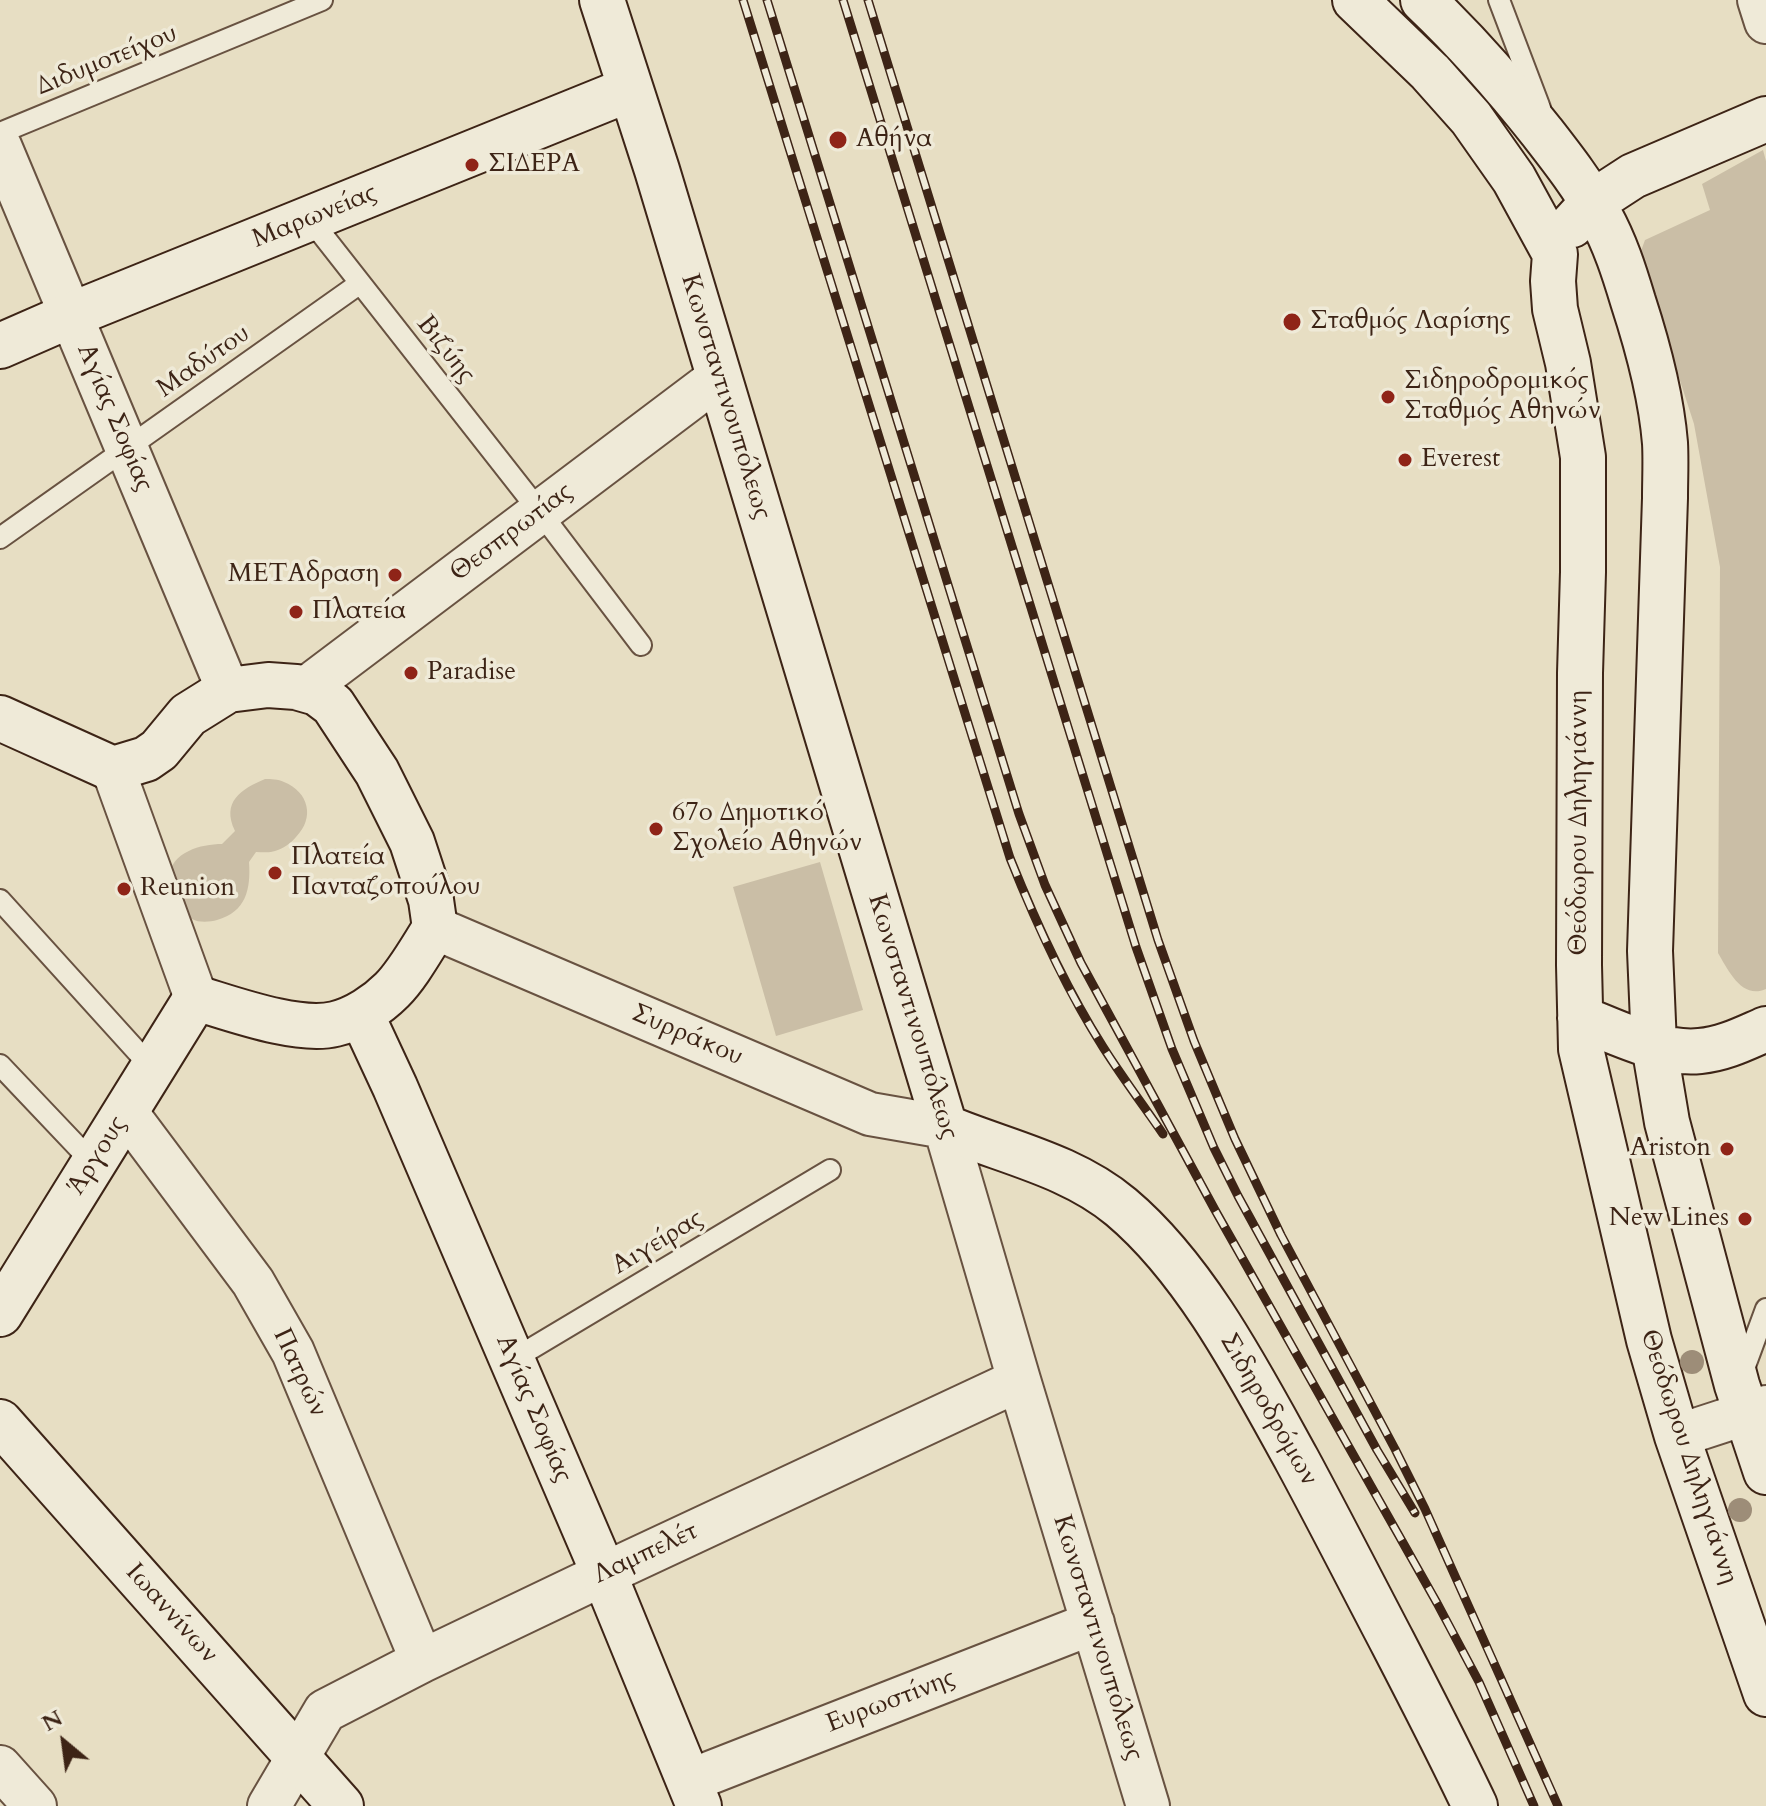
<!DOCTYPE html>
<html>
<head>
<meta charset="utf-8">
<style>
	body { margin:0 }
	#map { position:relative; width:1766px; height:1806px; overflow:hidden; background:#e7dec3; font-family:Cardo,serif }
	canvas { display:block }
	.north { position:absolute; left:24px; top:1702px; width:80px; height:80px; -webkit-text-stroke:6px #efead8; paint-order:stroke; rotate:331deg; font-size:22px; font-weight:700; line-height:32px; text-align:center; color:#3d2416 }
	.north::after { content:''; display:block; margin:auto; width:28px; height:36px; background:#3d2416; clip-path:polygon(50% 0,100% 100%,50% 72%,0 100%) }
</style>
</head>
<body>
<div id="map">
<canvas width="1766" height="1806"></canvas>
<div class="north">N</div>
</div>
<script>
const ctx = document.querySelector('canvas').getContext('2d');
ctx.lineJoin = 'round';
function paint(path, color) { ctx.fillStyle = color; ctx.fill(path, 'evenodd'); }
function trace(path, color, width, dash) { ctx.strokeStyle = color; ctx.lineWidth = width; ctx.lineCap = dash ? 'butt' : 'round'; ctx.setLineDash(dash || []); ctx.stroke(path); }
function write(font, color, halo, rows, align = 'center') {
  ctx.font = font + ' Cardo,serif'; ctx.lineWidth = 7; ctx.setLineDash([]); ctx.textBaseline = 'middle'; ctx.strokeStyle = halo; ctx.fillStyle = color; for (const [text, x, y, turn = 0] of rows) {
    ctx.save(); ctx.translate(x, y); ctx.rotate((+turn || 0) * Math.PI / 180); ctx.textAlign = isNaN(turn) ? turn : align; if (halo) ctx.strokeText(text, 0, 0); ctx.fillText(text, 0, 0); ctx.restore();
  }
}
paint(new Path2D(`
	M 1763,150 L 1766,161 L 1766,989 C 1742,1000 1728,970 1718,953 L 1720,567 L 1694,424 L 1656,306 L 1637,262 L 1645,240 L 1710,210 L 1702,184 Z
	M 265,779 C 271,779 278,779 284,782 C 309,792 315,818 296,837 C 291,843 283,849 275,851 C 270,853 262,852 256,852 L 249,862 C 251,889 246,912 217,920 C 210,922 199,923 192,919 C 185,915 181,907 178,900 C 174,893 169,884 169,877 C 171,852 201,844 222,844 L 235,831 C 221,802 241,789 265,779 Z
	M 820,862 L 863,1010 L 776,1036 L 733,887 Z`), '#cabea6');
const lane = new Path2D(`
	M 1499,0 L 1540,108
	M 0,133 L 322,0
	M 310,219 L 540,512 L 641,645
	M 0,538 L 359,284
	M 0,900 L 153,1069
	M 0,1065 L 93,1163
	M 512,1360 L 830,1170
	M 1742,1374 L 1766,1309`);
const street = new Path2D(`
	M 1759,0 L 1766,22
	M 0,146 L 228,690
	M 305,689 L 719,377
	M 113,769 L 196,998
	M 435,928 L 870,1114 L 945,1127 L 1019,1380 L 1148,1806
	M 126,1112 L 253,1282 L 293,1352 L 422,1661
	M 1677,1436 L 1766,1407
	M 0,1767 L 35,1806
	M 689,1781 L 1093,1623
	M 269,1806 L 325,1711 L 422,1661 L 604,1574 L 1019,1380`);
const secondary = new Path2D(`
	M 602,0 L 657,170 L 945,1127 C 1005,1152 1071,1165 1121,1207 C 1196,1270 1250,1375 1297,1460 C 1330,1521 1361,1582 1393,1643 C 1421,1697 1449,1751 1475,1806
	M 1355,0 L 1430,72 L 1471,118 L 1514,179 L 1555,254 L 1553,281 L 1555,309 L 1568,363 L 1583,457 L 1583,572 L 1580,673 L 1579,965 L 1581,1049 L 1649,1340 L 1677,1436 L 1766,1694
	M 1423,0 C 1466,41 1504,84 1541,131 C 1562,158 1584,186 1600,216 C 1615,243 1624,271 1633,301 C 1648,347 1661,394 1665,443 C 1666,461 1665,480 1665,498 L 1650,951 L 1654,1045 L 1667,1122 L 1737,1385 L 1766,1472
	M 1572,225 L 1593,202 L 1633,176 L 1766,119
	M 0,346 L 71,315 L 630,89
	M 0,718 L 113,769 L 146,759 L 159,750 L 188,715 L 228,690 L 268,685 L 296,687 L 317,693 L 333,705 L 377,772 L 412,842 L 431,900 L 435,928 C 422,948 408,974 392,990 C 377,1005 356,1019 335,1024 C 298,1033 233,1009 196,998 L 0,1314
	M 361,1014 L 395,1087 L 604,1574 L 699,1806
	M 1580,1018 C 1617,1032 1660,1055 1700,1051 C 1724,1049 1745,1038 1766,1029
	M 0,1422 L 341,1806`);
trace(lane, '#685241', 24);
trace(street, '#685241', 46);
trace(secondary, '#3d2416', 48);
trace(lane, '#efead8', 20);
trace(street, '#efead8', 42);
trace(secondary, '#efead8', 44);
const rail = new Path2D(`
	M 743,0 L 1010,858 C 1036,923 1065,987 1103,1047 C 1122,1077 1143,1105 1163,1134
	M 767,0 L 1019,814 L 1045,885 L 1081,963 L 1215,1210 L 1437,1603 L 1479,1682 L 1534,1806
	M 843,0 L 1136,947 L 1172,1049 L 1214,1148 L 1238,1196 L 1377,1450 L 1415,1513
	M 868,0 L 1158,940 L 1194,1041 L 1235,1139 L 1281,1235 L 1395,1449 L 1425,1509 L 1558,1806`);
trace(rail, '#3d2416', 9);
trace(rail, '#efead8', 6, [18]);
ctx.fillStyle = '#9d8d78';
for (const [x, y] of [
	[1692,1362],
	[1740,1510]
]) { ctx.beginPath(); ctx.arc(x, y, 12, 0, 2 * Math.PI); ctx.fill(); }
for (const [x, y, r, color] of [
	[838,140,10,"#8f2418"],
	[472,165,8,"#8f2418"],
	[1292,322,10,"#8f2418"],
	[1388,397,8,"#8f2418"],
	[1405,460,8,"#8f2418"],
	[395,575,8,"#8f2418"],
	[296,612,8,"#8f2418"],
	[411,673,8,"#8f2418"],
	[656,829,8,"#8f2418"],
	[275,873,8,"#8f2418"],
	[124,889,8,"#8f2418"],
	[1727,1149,8,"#8f2418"],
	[1745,1219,8,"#8f2418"]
]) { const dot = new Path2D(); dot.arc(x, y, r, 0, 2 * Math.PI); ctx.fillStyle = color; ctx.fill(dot); trace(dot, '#efead8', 3); }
write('26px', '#3d2416', '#efead8', [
	["Διδυμοτείχου",107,61,-22],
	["Μαρωνείας",315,217,-22],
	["Βιζύης",445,350,52],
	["Μαδύτου",204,362,-35],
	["Κωνσταντινουπόλεως",725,397,73],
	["Αγίας Σοφίας",114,418,67],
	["Θεσπρωτίας",512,533,-37],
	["Θεόδωρου Δηληγιάννη",1580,823,-90],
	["Κωνσταντινουπόλεως",912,1017,73],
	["Συρράκου",687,1036,23],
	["Άργους",98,1156,-58],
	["Αιγείρας",658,1243,-31],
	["Πατρών",299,1373,65],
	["Αγίας Σοφίας",533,1409,67],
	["Σιδηροδρόμων",1268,1410,60],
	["Θεόδωρου Δηληγιάννη",1688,1457,72],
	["Λαμπελέτ",646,1554,-25],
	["Ιωαννίνων",171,1614,48],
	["Κωνσταντινουπόλεως",1097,1638,73],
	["Ευρωστίνης",891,1702,-21]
]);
write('26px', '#3d2416', '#efead8', [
	["Αθήνα",856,140],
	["ΣΙΔΕΡΑ",488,165],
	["Σταθμός Λαρίσης",1310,322],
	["Σιδηροδρομικός",1404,382],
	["Σταθμός Αθηνών",1404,412],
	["Everest",1421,460],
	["ΜΕΤΑδραση",379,575,"right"],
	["Πλατεία",312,612],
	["Paradise",427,673],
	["67ο Δημοτικό",672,814],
	["Σχολείο Αθηνών",672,844],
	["Πλατεία",291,858],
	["Πανταζοπούλου",291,888],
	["Reunion",140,889],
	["Ariston",1711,1149,"right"],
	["New Lines",1729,1219,"right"]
], 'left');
</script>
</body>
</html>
